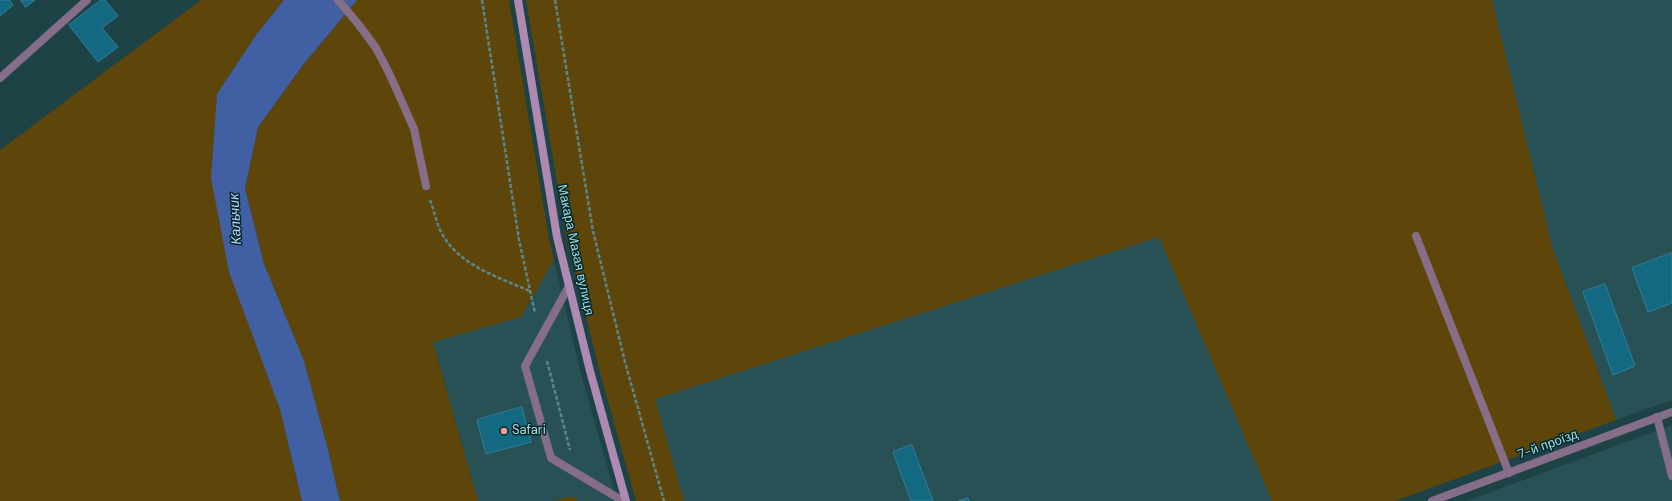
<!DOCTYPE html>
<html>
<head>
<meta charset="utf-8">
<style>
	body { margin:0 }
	canvas { display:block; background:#1e4346 }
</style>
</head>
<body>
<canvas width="1672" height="501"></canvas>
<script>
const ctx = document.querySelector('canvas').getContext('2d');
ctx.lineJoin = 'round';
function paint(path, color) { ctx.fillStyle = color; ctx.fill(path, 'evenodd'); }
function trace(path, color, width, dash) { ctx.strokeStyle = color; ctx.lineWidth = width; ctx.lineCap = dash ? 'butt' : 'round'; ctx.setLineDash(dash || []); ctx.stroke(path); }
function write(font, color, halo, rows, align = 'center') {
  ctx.font = font + ' "DM Sans",sans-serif'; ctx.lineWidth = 3; ctx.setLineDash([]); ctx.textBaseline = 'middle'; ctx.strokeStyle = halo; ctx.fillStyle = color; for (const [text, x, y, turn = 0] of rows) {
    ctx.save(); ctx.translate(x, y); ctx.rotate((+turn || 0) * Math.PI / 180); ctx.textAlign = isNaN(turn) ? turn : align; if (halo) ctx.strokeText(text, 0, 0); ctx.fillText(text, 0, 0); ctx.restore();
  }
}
paint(new Path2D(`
	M 1492,0 L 1672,0 L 1672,400 L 1616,420 L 1552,246 Z
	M 1159,237 L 1272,501 L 684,501 L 655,399 Z
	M 554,260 L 581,374 L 617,501 L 580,501 L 571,496 L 553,501 L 478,501 L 433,341 L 521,317 Z
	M 1672,425 L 1672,501 L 1467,501 Z`), '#275154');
paint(new Path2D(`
	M 201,0 L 284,0 L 256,35 L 217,94 L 280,409 L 302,501 L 0,501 L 0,150 Z
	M 357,0 L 509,0 L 549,239 L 554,260 L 521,317 L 433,342 L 478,501 L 340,501 L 327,446 L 304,361 L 264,264 L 245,188 L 258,127 L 303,65 Z
	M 526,0 L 1492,0 L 1552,246 L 1616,420 L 1395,501 L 1272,501 L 1159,237 L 655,399 L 684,501 L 636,501 L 599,369 L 566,235 Z
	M 571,496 L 580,501 L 553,501 Z`), '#5e450a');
paint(new Path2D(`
	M 284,0 L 357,0 L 303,65 L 258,127 L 245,188 L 264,264 L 304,361 L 327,446 L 340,501 L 302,501 L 280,409 L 229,272 L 211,178 L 217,94 L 256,35 Z`), '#4060a3');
const building = new Path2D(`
	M 0,0 L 9,0 L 13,5 L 0,16 Z
	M 21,0 L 35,0 L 26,7 Z
	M 101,0 L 105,0 L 118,16 L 102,28 L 118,47 L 98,62 L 69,25 Z
	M 1672,253 L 1672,303 L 1648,312 L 1632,268 Z
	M 1605,284 L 1635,366 L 1613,375 L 1583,292 Z
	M 522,407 L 531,442 L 486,454 L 477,420 Z
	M 912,445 L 933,501 L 911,501 L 893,452 Z
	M 968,498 L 969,501 L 959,501 Z`);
paint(building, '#136982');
trace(building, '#317f99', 1);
trace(new Path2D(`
	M 482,0 L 519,240 L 535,313
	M 555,0 L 593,231 L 625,362 L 664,501
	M 430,200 C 434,210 436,222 441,232 C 458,265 498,277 530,291
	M 547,361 L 570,450`), '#5c878b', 2.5, [4, 2]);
trace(new Path2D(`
	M 338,0 L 359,25 L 376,48 L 390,75 L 414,129 L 426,186
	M 1416,236 L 1509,473
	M 569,286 L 525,366 L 551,458 L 623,501`), '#866e88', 8);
trace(new Path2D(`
	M 0,78 L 87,0
	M 1657,417 L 1672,476`), '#866e88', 8);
trace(new Path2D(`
	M 1432,501 L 1672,412`), '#866e88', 8);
trace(new Path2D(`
	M 518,0 L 557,237 L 590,371 L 626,501`), '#ae89b2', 8);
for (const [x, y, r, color] of [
	[504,431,4,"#f59c96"]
]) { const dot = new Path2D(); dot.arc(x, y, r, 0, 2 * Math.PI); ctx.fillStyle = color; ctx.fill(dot); trace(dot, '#01292c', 1.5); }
write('13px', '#a9dce1', '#01292c', [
	["Макара Мазая вулиця",575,250,78],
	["7-й проїзд",1548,445,-20]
]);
write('13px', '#a9dce1', '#01292c', [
	["Safari",512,431]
], 'left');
write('italic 14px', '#c2d6fc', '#01292c', [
	["Кальчик",236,219,-93]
]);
</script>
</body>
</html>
